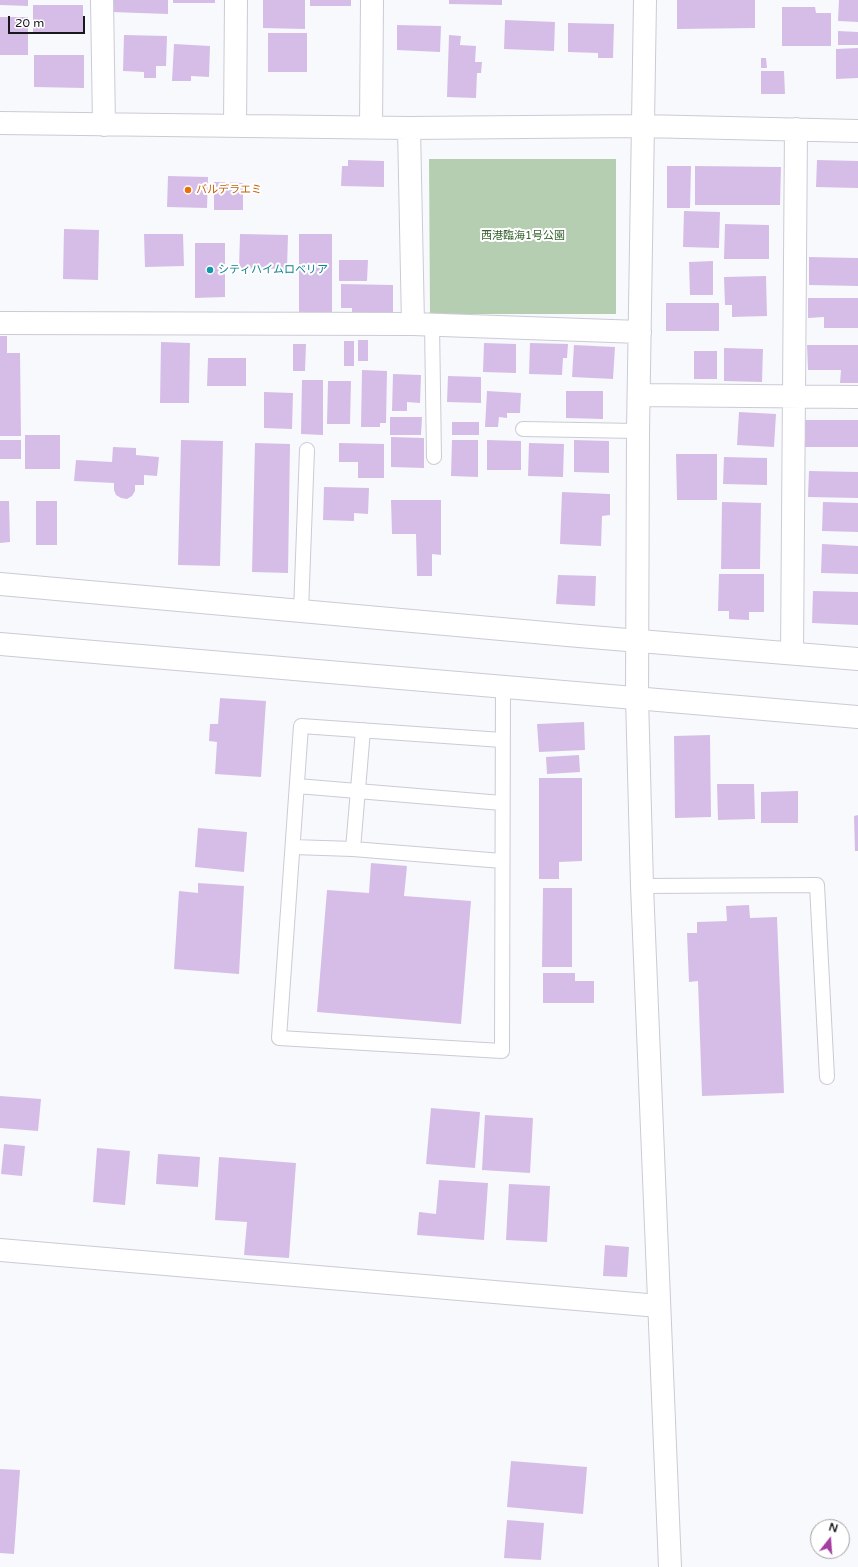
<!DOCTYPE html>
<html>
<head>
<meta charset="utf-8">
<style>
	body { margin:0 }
	#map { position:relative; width:858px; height:1567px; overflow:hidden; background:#f8f9fd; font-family:"Varela Round",sans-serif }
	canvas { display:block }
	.north { position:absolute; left:810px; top:1519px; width:40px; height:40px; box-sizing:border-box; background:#fff; border:1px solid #a3a3a4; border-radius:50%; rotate:17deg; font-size:11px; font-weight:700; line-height:16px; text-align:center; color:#18181c }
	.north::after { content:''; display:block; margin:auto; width:14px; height:18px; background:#a53ea2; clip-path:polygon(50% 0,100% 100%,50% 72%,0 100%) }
	.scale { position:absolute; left:8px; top:16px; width:77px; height:18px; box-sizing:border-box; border:2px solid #18181c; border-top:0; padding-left:5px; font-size:12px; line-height:14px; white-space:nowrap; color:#18181c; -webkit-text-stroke:3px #fff; paint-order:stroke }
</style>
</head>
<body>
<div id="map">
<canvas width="858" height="1567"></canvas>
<div class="north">N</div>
<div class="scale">20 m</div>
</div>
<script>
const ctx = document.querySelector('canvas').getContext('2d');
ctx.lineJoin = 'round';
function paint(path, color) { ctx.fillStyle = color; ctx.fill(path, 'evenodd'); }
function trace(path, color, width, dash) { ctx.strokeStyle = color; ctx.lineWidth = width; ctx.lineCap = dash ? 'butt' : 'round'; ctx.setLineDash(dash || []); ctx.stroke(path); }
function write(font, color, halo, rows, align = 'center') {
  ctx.font = font + ' "Varela Round","Noto Sans JP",sans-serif'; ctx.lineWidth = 4; ctx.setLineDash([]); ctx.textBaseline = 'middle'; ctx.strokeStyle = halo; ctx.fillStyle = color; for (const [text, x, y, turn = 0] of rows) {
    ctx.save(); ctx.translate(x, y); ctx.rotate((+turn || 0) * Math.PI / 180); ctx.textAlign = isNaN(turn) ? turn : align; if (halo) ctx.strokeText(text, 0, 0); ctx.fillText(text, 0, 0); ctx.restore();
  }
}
paint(new Path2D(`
	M 429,159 L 616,159 L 616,314 L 430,314 Z`), '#b5ceb1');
paint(new Path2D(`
	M 0,0 L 28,0 L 28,6 L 0,5 Z
	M 112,0 L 168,0 L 168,14 L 111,12 Z
	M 173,0 L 215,0 L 215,3 L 173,3 Z
	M 263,0 L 305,0 L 305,29 L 263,28 Z
	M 310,0 L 351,0 L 351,6 L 310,6 Z
	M 449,0 L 502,0 L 502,5 L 449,4 Z
	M 677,0 L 755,0 L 755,28 L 677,29 Z
	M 839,0 L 858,0 L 858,22 L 838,21 Z
	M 33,5 L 83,5 L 83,32 L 33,32 Z
	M 782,7 L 815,7 L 816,13 L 831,13 L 831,46 L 782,46 Z
	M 0,17 L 28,17 L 28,55 L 0,55 Z
	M 505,20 L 555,22 L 554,51 L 504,49 Z
	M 568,23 L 614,24 L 613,58 L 598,58 L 598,53 L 568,52 Z
	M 397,25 L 441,26 L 440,52 L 397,50 Z
	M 838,31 L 858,32 L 858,45 L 838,45 Z
	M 268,33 L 307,33 L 307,72 L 268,72 Z
	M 124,35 L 167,36 L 166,66 L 156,66 L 156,78 L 144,78 L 144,72 L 123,71 Z
	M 449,35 L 461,36 L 460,45 L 476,46 L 475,62 L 482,62 L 481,73 L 477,73 L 476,98 L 447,97 Z
	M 174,44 L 210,46 L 209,77 L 191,76 L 191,81 L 172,81 Z
	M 858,48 L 858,78 L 836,79 L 836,49 Z
	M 34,55 L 84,55 L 84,88 L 34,87 Z
	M 761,58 L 766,58 L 767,68 L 761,68 Z
	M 761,71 L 784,71 L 785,94 L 761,94 Z
	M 348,160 L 384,161 L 384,187 L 341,186 L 342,166 L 348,166 Z
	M 817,160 L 858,161 L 858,188 L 816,187 Z
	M 667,166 L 691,166 L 690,208 L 667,208 Z
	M 695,166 L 781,167 L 780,205 L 695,205 Z
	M 168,176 L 208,177 L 207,208 L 167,207 Z
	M 214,182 L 243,183 L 243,210 L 214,210 Z
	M 684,211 L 720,212 L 719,248 L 683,247 Z
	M 725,224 L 769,225 L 769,259 L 724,259 Z
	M 64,229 L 99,230 L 98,280 L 63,279 Z
	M 144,234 L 183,234 L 184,266 L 145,267 Z
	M 240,234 L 288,235 L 287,269 L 239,268 Z
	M 299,234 L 332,234 L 332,317 L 299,317 Z
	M 195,243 L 225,243 L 225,297 L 195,298 Z
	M 809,257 L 858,258 L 858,286 L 809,285 Z
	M 339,260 L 368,260 L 367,281 L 339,281 Z
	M 713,261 L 713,295 L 690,295 L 689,262 Z
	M 766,276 L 767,316 L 732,317 L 732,305 L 725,305 L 724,277 Z
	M 341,284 L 393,285 L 393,314 L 352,313 L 352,308 L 341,308 Z
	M 808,298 L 858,298 L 858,328 L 824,328 L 824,317 L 808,318 Z
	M 666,303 L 719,303 L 719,331 L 666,331 Z
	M 0,336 L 7,336 L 7,353 L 20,353 L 21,436 L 0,436 Z
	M 358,340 L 368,340 L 368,361 L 358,361 Z
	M 344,341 L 354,341 L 354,366 L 344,366 Z
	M 161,342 L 190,343 L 189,403 L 160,403 Z
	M 484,343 L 516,344 L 516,373 L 483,372 Z
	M 530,343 L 568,344 L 567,358 L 563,358 L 562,375 L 529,374 Z
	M 293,344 L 306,344 L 305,371 L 293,371 Z
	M 574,345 L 615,347 L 613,379 L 572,377 Z
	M 807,345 L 858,345 L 858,383 L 840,383 L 841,370 L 808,370 Z
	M 724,348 L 763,349 L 762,382 L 724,381 Z
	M 694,351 L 717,351 L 717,379 L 694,379 Z
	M 208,358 L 246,358 L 246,386 L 207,386 Z
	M 362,370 L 387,371 L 386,423 L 380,423 L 380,427 L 361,427 Z
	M 393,374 L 421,375 L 420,403 L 407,402 L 407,411 L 392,411 Z
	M 448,376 L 481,377 L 481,403 L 447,402 Z
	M 302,380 L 323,380 L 323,435 L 301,434 Z
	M 328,381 L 351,381 L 350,424 L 327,424 Z
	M 487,391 L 521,393 L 520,413 L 507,413 L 507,418 L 499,417 L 498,427 L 485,427 Z
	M 566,391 L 603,391 L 603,419 L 566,418 Z
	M 264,392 L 293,393 L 292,429 L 264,428 Z
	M 739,412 L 776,414 L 774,447 L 737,445 Z
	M 390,417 L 422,417 L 421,435 L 390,435 Z
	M 804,420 L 858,420 L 858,447 L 804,447 Z
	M 452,422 L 479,422 L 479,435 L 452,435 Z
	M 25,435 L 60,435 L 60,469 L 25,469 Z
	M 391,437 L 424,438 L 424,468 L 391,467 Z
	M 0,440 L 21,440 L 21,459 L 0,459 Z
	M 181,440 L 223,441 L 220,566 L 178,565 Z
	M 452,440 L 478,440 L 478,477 L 451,476 Z
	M 487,440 L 521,441 L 521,470 L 487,470 Z
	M 574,440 L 609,441 L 609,473 L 574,472 Z
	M 255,443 L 290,444 L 288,573 L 252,572 Z
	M 339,443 L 384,444 L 384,478 L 358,478 L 358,462 L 339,462 Z
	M 529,443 L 564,444 L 563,477 L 528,476 Z
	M 113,447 L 136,448 L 136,455 L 159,457 L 157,476 L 144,475 L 144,485 L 135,485 L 135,491 L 132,496 L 127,499 L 121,498 L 116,495 L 114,490 L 114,483 L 74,481 L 76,460 L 112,462 Z
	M 676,454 L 717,454 L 717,500 L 677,500 Z
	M 724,457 L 767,458 L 767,485 L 723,484 Z
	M 809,471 L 858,472 L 858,498 L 808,497 Z
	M 324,487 L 369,488 L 368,514 L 354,513 L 354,521 L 323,520 Z
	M 562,492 L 610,494 L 610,515 L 602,516 L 601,546 L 560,544 Z
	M 391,500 L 441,500 L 441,555 L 432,554 L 432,576 L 417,576 L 416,534 L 392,534 Z
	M 0,501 L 9,501 L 10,542 L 0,543 Z
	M 36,501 L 57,501 L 57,545 L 36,545 Z
	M 722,502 L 761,503 L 760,569 L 721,569 Z
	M 823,502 L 858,503 L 858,532 L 822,531 Z
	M 822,544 L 858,546 L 858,574 L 821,573 Z
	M 719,574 L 764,574 L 764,612 L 749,612 L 749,620 L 729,619 L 729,611 L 718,611 Z
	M 558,575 L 596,576 L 595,606 L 556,604 Z
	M 813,591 L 858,592 L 858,625 L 812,623 Z
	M 220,698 L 266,701 L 261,777 L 215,774 L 217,742 L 209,741 L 210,724 L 218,724 Z
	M 584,722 L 585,750 L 539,752 L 537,724 Z
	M 710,735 L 711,817 L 675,818 L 674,736 Z
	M 579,755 L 580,772 L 547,774 L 546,757 Z
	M 539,778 L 582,778 L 582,861 L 559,862 L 559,879 L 539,879 Z
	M 717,784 L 754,784 L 755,819 L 718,820 Z
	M 798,791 L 798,823 L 761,823 L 761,792 Z
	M 858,815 L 858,851 L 855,851 L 854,816 Z
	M 198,828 L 247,832 L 244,872 L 195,867 Z
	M 371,863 L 407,866 L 404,896 L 471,901 L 461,1024 L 317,1012 L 327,890 L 369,893 Z
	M 198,883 L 244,886 L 239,974 L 174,969 L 179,891 L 198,893 Z
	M 543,888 L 572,888 L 572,967 L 542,967 Z
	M 749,905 L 750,918 L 777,917 L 784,1093 L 702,1096 L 698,981 L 689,982 L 687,933 L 697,933 L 697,922 L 727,921 L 726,906 Z
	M 543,973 L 575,973 L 575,981 L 594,981 L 594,1003 L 543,1003 Z
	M 0,1096 L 41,1099 L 38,1131 L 0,1128 Z
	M 431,1108 L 480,1112 L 475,1168 L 426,1164 Z
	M 485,1115 L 533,1118 L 530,1173 L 482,1170 Z
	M 4,1144 L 25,1146 L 22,1176 L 1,1174 Z
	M 97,1148 L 130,1151 L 125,1205 L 93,1202 Z
	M 158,1154 L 200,1157 L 198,1187 L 156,1184 Z
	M 219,1157 L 296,1163 L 289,1258 L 244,1255 L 247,1222 L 215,1220 Z
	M 439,1180 L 488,1183 L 484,1240 L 417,1235 L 419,1212 L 436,1214 Z
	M 509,1184 L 550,1186 L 547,1242 L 506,1240 Z
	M 605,1245 L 629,1247 L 627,1277 L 603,1276 Z
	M 511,1461 L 587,1467 L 583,1514 L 507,1507 Z
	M 0,1469 L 20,1470 L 14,1554 L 0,1553 Z
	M 507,1520 L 544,1523 L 541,1560 L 504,1558 Z`), '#d6bde8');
const service = new Path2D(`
	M 432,324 L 434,457
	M 523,429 L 638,431
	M 301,611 L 307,450
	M 502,740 L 301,726 L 279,1038 L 502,1051 L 503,686
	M 297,786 L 502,803
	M 293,847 L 353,849 L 502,861
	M 353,849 L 363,730
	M 642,886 L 817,885 L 827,1077`);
const minor = new Path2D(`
	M 102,0 L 104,125
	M 645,0 L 638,431 L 637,697 L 642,886 L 670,1567
	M 0,123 L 409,128 L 642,126 L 858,131
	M 235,126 L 236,0
	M 371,127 L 372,0
	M 409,128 L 413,324
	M 0,323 L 413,324 L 640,332
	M 639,395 L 858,397
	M 792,653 L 796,129
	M 0,1250 L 659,1306`);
const tertiary = new Path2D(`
	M 0,584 L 579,636 L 858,659
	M 0,644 L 858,717`);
trace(service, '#cacbd5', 16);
trace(minor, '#cacbd5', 24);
trace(tertiary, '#cacbd5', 24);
trace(service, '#fff', 14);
trace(minor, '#fff', 22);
trace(tertiary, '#fff', 22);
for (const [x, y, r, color] of [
	[188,190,4,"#e8710a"],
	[210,270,4,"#0f9aa8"]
]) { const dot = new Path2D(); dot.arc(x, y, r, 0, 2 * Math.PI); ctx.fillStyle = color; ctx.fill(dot); trace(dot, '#fff', 1.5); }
write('11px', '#c56008', '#fff', [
	["バルデラエミ",196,190]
], 'left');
write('11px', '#36632f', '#fff', [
	["西港臨海1号公園",523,236]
]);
write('11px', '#0d838f', '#fff', [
	["シティハイムロベリア",218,270]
], 'left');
</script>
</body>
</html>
